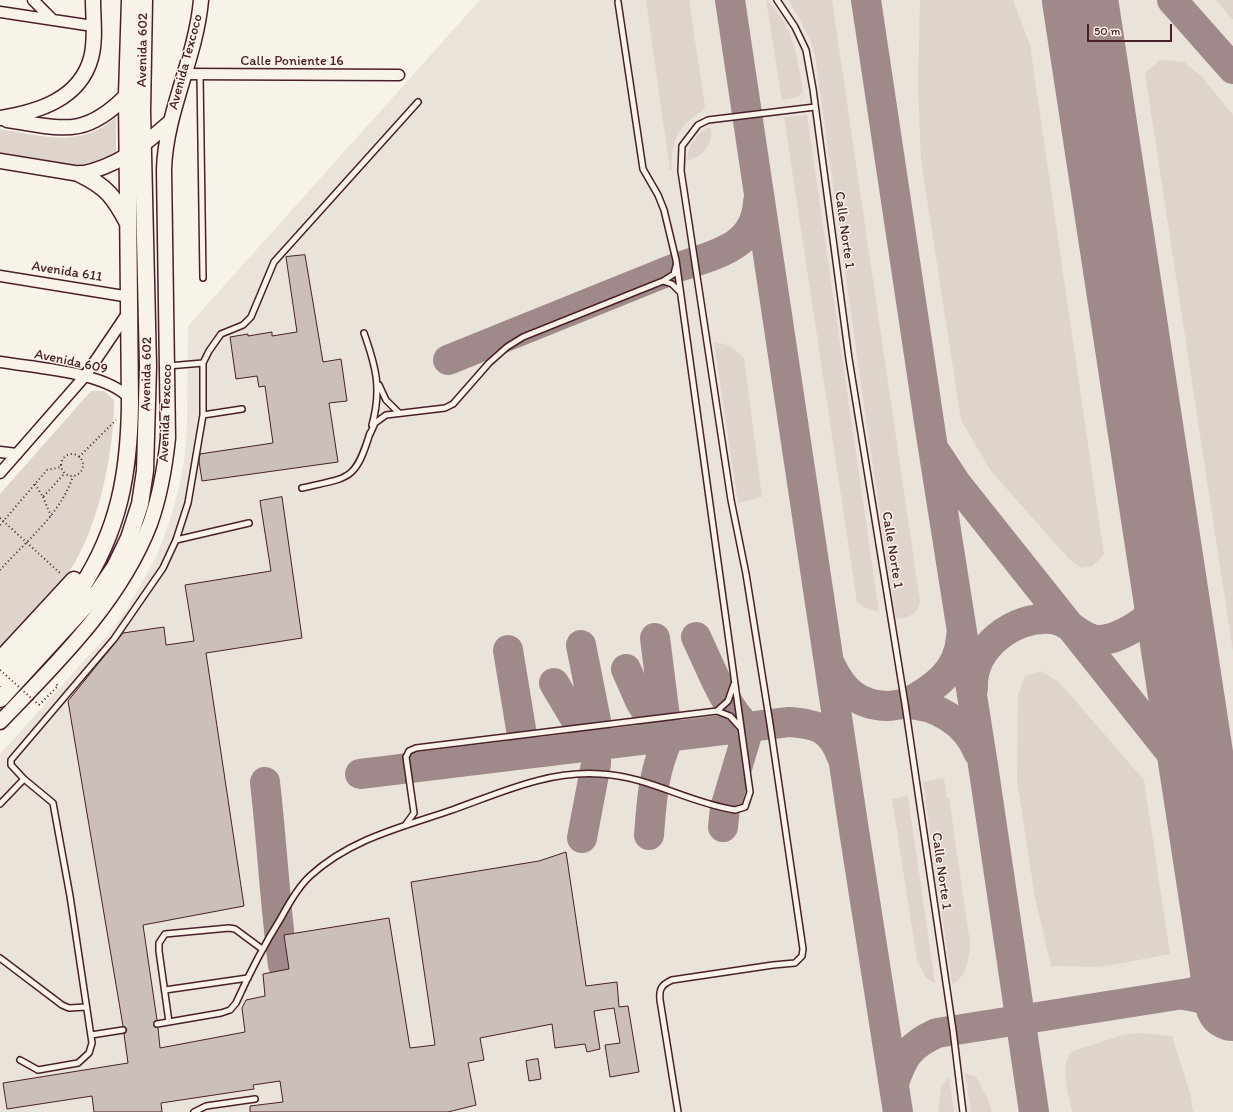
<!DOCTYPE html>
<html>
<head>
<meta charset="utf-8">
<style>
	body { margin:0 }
	#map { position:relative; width:1233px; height:1112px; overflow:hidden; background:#f7f3e8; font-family:Itim,sans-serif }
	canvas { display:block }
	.scale { position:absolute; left:1087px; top:24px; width:85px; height:18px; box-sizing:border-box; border:2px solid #4a1f2b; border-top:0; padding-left:5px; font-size:12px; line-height:14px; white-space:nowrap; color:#4a1f2b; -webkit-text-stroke:3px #f7f3e8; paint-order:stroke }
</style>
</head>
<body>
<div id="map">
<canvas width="1233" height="1112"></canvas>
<div class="scale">50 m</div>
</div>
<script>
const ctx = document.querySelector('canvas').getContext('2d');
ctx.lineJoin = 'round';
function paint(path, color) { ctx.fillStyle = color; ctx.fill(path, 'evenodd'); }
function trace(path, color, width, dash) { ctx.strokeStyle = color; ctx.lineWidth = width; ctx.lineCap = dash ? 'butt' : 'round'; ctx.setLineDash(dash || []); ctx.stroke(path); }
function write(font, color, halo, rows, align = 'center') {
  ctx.font = font + ' Itim,sans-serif'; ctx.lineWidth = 3; ctx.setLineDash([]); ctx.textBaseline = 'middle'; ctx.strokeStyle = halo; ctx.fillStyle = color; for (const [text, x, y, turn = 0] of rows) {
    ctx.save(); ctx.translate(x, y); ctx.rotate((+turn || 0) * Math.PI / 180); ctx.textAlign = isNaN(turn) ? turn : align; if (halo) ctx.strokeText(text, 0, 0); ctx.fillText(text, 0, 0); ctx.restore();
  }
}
paint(new Path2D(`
	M 480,0 L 1233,0 L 1233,1112 L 0,1112 L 0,754 L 110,632 L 128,607 L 157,555 L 170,520 L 179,488 L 184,461 L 187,430 L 188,326 Z`), '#eae3da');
paint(new Path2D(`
	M 646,0 L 689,0 L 705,107 C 703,112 697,113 693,117 C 675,131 671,147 672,169 L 670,170 Z
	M 766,0 C 792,21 798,60 803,91 L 798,97 L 782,100 Z
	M 789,0 L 832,0 L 920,601 C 918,614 908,618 896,619 L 861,385 L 815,56 L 810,39 Z
	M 920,0 L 1013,0 L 1030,45 L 1104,555 L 1092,566 L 1081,568 L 1069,559 L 991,471 L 961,420 L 921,160 L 918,87 Z
	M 1216,0 L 1233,0 L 1233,20 Z
	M 1160,60 L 1184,62 L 1201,76 L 1233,115 L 1233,652 L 1145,73 Z
	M 807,115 L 879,612 L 868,609 L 857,602 L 784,117 Z
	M 116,117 L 116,156 L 83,168 L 0,155 L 0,129 C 44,136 80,149 116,117 Z
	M 707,128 L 711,128 C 714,142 702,159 687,160 C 688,146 695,135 707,128 Z
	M 714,342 L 731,346 L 744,358 L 762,497 L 738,503 Z
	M 91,391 L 104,391 L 114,400 C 114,456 97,537 62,582 C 43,606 20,628 0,650 L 0,494 Z
	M 1041,671 L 1059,682 L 1144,780 L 1170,954 L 1101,967 L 1051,966 L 1035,898 L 1017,780 L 1018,695 L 1025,676 Z
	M 944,778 L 947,798 L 949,798 L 970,943 C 969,959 967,977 952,984 L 923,782 Z
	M 908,796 L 935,983 L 926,978 L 917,960 L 892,799 Z
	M 1139,1033 L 1172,1036 L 1190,1093 L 1193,1112 L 1072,1112 C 1069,1095 1058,1062 1073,1051 L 1123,1035 Z
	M 965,1073 L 976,1077 L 986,1095 L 992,1112 L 971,1112 Z
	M 949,1077 L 954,1112 L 938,1112 L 941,1087 Z`), '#ded4cc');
trace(new Path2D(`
	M 730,0 L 853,824 L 898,1112
	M 866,0 L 931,435 L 983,765 L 1034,1112
	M 1172,0 L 1233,69
	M 1085,35 L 1085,14 L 1090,0
	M 448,360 L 676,268 C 712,255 756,249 758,202
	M 937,454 L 956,483 L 1186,772 L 1194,786 L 1203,810
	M 696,637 C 711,668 723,704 748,728
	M 655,638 L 665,717
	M 581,645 L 597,726
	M 508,650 L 522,735
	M 831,666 C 843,691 858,705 887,706 C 893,706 899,704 905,704 C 936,704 967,723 978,752
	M 626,669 L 640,701 L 664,738
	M 554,683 L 576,720 L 598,746
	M 973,688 C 971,648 1014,615 1052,619 C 1068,621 1077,634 1092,639 C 1104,642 1114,638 1124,633 C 1153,619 1167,600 1166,567
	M 905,704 C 933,689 959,672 961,637
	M 360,774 L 789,722 C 819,724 831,729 842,757
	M 265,782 C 272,843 275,904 283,965
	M 723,827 L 725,808 L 749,728
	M 649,835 C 652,798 653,772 669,737
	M 582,838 L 596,764 L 596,746
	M 1188,994 C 1227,983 1222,942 1219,911
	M 1184,995 C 1205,997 1222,1006 1233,1025
	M 894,1083 C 903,1056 910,1045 937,1033 L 1233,986`), '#a0898a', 30);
trace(new Path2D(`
	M 1080,0 L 1233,1003`), '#a0898a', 76);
const building = new Path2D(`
	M 305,255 L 323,362 L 341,359 L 347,401 L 329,403 L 338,462 L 202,481 L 199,461 L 200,454 L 273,443 L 265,386 L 259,387 L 257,376 L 236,379 L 230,337 L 248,334 L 248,336 L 272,332 L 272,336 L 297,332 L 286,257 Z
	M 282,497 L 302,638 L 206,653 L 244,906 L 143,925 L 157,1020 L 153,1024 L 158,1028 L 160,1048 L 245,1032 L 242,1008 L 246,1000 L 265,996 L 263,974 L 289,969 L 284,935 L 389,918 L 410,1048 L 435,1045 L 411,882 L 539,861 L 566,852 L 586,986 L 617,982 L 619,1007 L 628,1006 L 639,1072 L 610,1077 L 605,1045 L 620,1043 L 614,1008 L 594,1011 L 600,1049 L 587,1052 L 585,1044 L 555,1048 L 552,1024 L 480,1038 L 484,1060 L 468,1063 L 476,1105 L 448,1112 L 250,1112 L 250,1106 L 283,1102 L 280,1081 L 253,1085 L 254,1089 L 161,1103 L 162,1112 L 94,1112 L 92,1096 L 7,1109 L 3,1083 L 128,1063 L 124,1034 L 127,1029 L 123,1026 L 68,701 L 123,633 L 164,627 L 166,645 L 194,641 L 185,585 L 271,571 L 260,501 Z
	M 538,1059 L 541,1079 L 529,1081 L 526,1061 Z`);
paint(building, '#ccbfb9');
trace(building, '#4a1f2b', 1);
const lane = new Path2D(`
	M 777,0 L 795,27 L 806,50 L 813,89 L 849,359 L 905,704 L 953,1030 L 963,1112
	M 200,74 L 203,278
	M 663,281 L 672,284 L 680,292
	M 364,333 C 376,367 382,389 372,425
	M 168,366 L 203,363
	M 379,385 L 386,400 L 399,413
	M 203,415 L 242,409
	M 370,434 L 375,423 L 386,415 L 445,408 L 453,404 L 489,363 L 507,347 L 523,337 L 663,281 L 674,274 L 676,266
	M 302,488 C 349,477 355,482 370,433
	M 176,540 L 249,523
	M 717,711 L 728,701 L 734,684
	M 0,804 L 24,779
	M 406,824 L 414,813 L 406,757 L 409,751 L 416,748 L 717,711 L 730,716 L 740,727
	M 0,958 L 62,1005 L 69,1008 L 86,1007
	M 165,990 L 248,978
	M 169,1022 L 159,951 L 159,943 L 165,934 L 229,928 L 235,929 L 262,949
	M 157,1024 L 221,1013 L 230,1010 L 236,1003 C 249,974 264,945 281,918 C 289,903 298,887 310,876 C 350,839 402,827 452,810 C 500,793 548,770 601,774 C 647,776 689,803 735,810 L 745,807 L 750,792 L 676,260 L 664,210 L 658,195 L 643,169 L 618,2
	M 91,1035 L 123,1030
	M 20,1060 L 38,1070 L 78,1063 L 89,1053 L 92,1043 L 70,896 L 53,803 L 24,779 L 11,765 L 11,760 L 114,639 L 163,568 L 176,540 L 188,503 L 203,415 L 203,363 L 209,351 L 221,334 L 243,325 L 251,317 L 274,262 L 418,102
	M 194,1112 L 206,1106 L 255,1099
	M 678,1112 L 660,1000 C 659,989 661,985 672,980 L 773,965 L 795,963 L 802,956 L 803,949 L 770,724 L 746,574 L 731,500 L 681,171 L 682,146 L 698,125 L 708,120 L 815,107`);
const street = new Path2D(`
	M 33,0 L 53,20
	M 0,12 L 93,26
	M 184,74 L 399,75
	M 0,276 L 130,297
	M 0,362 C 36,368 107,372 130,399
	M 0,452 L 17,454
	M 0,473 L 85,376 L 129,311`);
const secondary = new Path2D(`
	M 0,118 C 38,112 80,99 91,58 C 96,40 93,18 93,0
	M 7,120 C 62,128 84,139 127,95
	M 0,161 L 80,174 C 116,167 142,147 169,123
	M 0,722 C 57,663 120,602 150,524 C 160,496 165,467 168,438 L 164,169 C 166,111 196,58 201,0`);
const primary = new Path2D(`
	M 80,174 C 107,187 114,197 128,223
	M 0,660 L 74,580
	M 0,678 L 81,588 C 119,530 129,473 130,405 L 127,95 L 130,0
	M 0,699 L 98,592 L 115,567 L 129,538 L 140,504 L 145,471 L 148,366 L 142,111 L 144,0`);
trace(lane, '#4a1f2b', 8);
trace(street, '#4a1f2b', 13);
trace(secondary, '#4a1f2b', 17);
trace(primary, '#4a1f2b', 19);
trace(new Path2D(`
	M61 465a11 11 0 1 1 22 0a11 11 0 1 1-22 0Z
	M 79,457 L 116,420
	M 35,484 L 43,497 L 64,474
	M 43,497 L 51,516
	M 0,518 L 61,574
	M 0,525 L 47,470 L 61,467
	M 0,570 C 26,541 61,514 73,476
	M 39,705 L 58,686 L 55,683`), '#4a1f2b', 2, [1, 3]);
trace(lane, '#f7f3e8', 5);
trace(street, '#f7f3e8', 10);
trace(secondary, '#f7f3e8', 14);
trace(primary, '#f7f3e8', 16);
trace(new Path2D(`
	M 0,670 L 39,705`), '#4a1f2b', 2, [1, 3]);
write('14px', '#4a1f2b', '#f7f3e8', [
	["Avenida 602",143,50,-89],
	["Calle Poniente 16",292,61],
	["Avenida Texcoco",186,62,-75],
	["Calle Norte 1",844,230,82],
	["Avenida 611",67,272,9],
	["Avenida 609",71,362,12],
	["Avenida 602",147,374,-89],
	["Avenida Texcoco",166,413,-88],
	["Calle Norte 1",892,550,81],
	["Calle Norte 1",941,871,82]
]);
</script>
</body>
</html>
